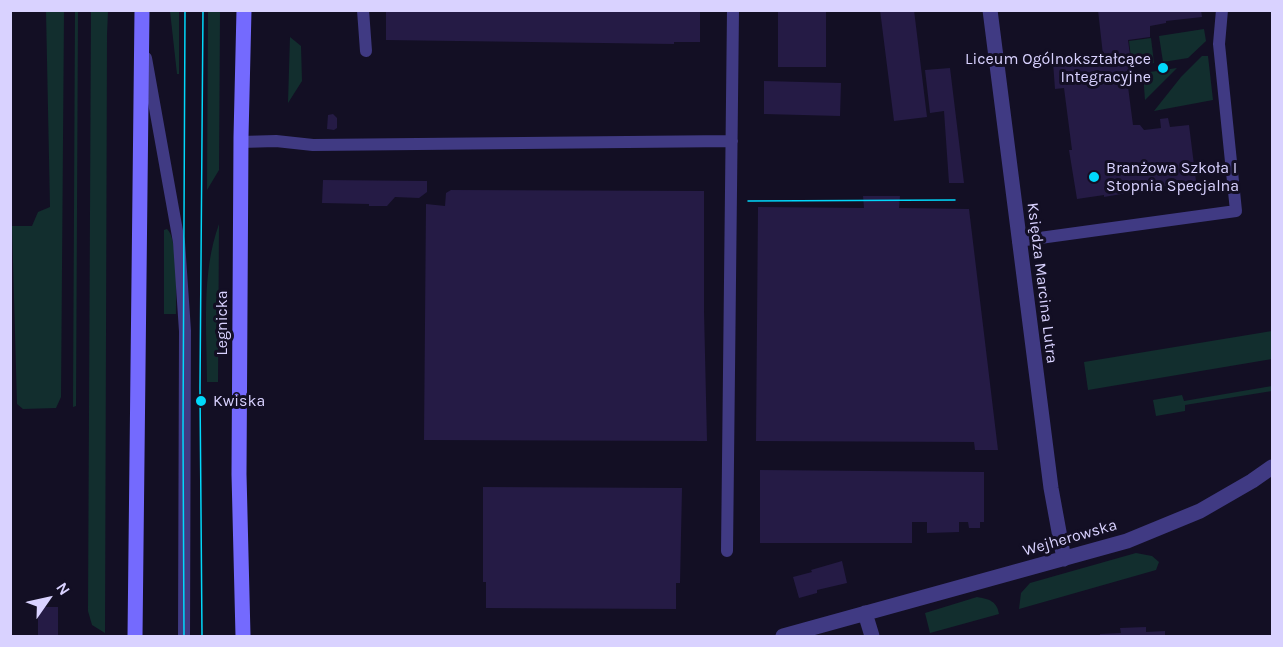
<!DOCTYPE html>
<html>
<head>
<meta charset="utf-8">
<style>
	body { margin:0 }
	#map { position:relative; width:1283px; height:647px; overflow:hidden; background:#130f24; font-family:Karla,sans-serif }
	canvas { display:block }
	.frame { position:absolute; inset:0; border:12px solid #d9d2ff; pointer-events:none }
	.north { position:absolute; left:18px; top:569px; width:60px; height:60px; -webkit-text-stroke:4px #130f24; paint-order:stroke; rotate:56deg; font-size:16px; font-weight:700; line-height:24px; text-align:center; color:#d9d2ff }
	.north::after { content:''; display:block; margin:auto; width:21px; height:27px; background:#d9d2ff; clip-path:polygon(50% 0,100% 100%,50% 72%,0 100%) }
</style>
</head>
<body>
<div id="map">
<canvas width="1283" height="647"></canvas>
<div class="frame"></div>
<div class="north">N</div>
</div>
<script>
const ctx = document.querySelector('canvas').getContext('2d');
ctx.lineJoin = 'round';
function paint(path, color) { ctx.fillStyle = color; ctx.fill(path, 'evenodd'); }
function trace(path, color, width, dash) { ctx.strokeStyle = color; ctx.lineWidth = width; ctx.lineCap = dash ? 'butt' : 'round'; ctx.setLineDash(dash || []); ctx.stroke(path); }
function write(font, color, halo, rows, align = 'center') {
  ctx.font = font + ' Karla,sans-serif'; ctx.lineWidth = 6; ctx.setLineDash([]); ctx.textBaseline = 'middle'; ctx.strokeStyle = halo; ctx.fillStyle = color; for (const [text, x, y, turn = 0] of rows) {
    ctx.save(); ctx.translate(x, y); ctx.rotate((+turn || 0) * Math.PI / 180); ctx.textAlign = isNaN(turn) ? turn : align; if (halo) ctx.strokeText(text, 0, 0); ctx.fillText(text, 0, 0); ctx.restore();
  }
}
paint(new Path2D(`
	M 46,11 L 64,11 L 61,397 L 56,408 L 23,409 L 17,404 L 12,226 L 32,226 L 38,212 L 50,207 Z
	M 78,11 L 76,406 L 73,407 L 75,11 Z
	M 108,11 L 107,34 L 105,633 L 92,625 L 88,611 L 91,11 Z
	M 170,11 L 179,11 L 179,74 L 177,74 Z
	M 208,11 L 220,11 L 219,170 L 207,190 Z
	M 1204,29 L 1206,41 L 1188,58 L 1163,62 L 1159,36 Z
	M 290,37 L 301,46 L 302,81 L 288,103 Z
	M 1151,38 L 1154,63 L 1132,66 L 1129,41 Z
	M 1202,56 L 1208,56 L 1213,100 L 1154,111 L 1181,77 Z
	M 1177,68 L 1145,100 L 1143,73 Z
	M 219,224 L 218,382 L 207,382 C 207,329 201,274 219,224 Z
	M 167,229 C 179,240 176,296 176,314 L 164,314 L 164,230 Z
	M 1272,331 L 1272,359 L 1088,390 L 1084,362 Z
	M 1272,386 L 1272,391 L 1185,405 L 1185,411 L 1156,416 L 1153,400 L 1182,395 L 1184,401 Z
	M 1136,553 L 1152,556 L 1159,562 L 1156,570 L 1019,609 L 1021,593 L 1030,583 Z
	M 977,597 C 989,599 997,601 999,614 L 930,633 L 925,613 Z`), '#122e2e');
paint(new Path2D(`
	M 386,10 L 700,10 L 700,42 L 674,42 L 674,44 L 386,40 Z
	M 778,10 L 826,10 L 826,67 L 778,67 Z
	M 880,10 L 914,10 L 927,117 L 894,121 Z
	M 1098,10 L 1201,10 L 1202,17 L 1166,21 L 1166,23 L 1150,26 L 1150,37 L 1128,40 L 1133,78 L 1127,79 L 1133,125 L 1140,125 L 1144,130 L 1161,128 L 1160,119 L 1168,118 L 1170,127 L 1189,125 L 1196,181 L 1104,197 L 1104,195 L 1077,199 L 1069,150 L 1072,150 L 1064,88 L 1055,89 L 1053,62 L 1103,55 Z
	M 950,68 L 964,183 L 949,183 L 944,111 L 930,113 L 925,70 Z
	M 764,81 L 841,83 L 840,116 L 764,114 Z
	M 333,114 L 337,118 L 337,128 L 334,130 L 327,129 L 328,115 Z
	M 323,180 L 427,181 L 427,192 L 419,198 L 395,197 L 387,206 L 369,206 L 369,204 L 322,203 Z
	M 451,190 L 704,191 L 704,311 L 707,441 L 424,440 L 426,204 L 445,206 L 446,193 Z
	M 863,196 L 900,196 L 899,208 L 969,209 L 998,450 L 975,450 L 974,442 L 756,441 L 758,207 L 864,208 Z
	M 760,470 L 984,472 L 984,522 L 980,522 L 980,528 L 969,528 L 968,522 L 959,522 L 959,532 L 927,533 L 927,522 L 912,522 L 912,543 L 760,543 Z
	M 483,487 L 682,488 L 680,583 L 676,583 L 676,609 L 486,608 L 486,582 L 483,582 Z
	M 842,561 L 847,583 L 817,590 L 817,593 L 799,598 L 793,577 L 812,572 L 811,570 Z
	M 38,607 L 58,607 L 58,636 L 38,636 Z
	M 1146,627 L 1146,632 L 1165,631 L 1165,636 L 1100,636 L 1100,634 L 1121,633 L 1120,628 Z`), '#251b45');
trace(new Path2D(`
	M 363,10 L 366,51
	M 146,58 L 179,242 L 185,331 L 184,636
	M 241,142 L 276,141 L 313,145 L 732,141
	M 1018,241 L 1236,211 L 1219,44 L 1222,10
	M 727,551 L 733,10`), '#403a83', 12);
trace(new Path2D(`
	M 990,10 L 1051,488 L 1064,559
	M 865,613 L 872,636
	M 783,636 L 1127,541 L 1200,511 L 1252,481 L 1272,467`), '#403a83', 15);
trace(new Path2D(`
	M 135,636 L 142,10
	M 243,636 L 239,474 L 241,137 L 244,10`), '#746afe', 15);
trace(new Path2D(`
	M 748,201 L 955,200
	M 184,636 L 183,431 L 185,10
	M 202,636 L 200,388 L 203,10`), '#01d8fb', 1.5);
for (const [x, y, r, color] of [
	[1163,68,6,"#01d8fb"],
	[1094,177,6,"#01d8fb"],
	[201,401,6,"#01d8fb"]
]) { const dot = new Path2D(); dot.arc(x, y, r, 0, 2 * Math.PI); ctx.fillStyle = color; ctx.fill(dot); trace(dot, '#130f24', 2); }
write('16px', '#d9d2ff', '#130f24', [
	["Liceum Ogólnokształcące",1151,59,"right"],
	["Integracyjne",1151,77,"right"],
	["Branżowa Szkoła I",1106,168],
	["Stopnia Specjalna",1106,186],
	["Kwiska",213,401]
], 'left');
write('16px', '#d9d2ff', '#130f24', [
	["Księdza Marcina Lutra",1042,283,83],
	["Legnicka",222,323,-90],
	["Wejherowska",1070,538,-16]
]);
</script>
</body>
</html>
